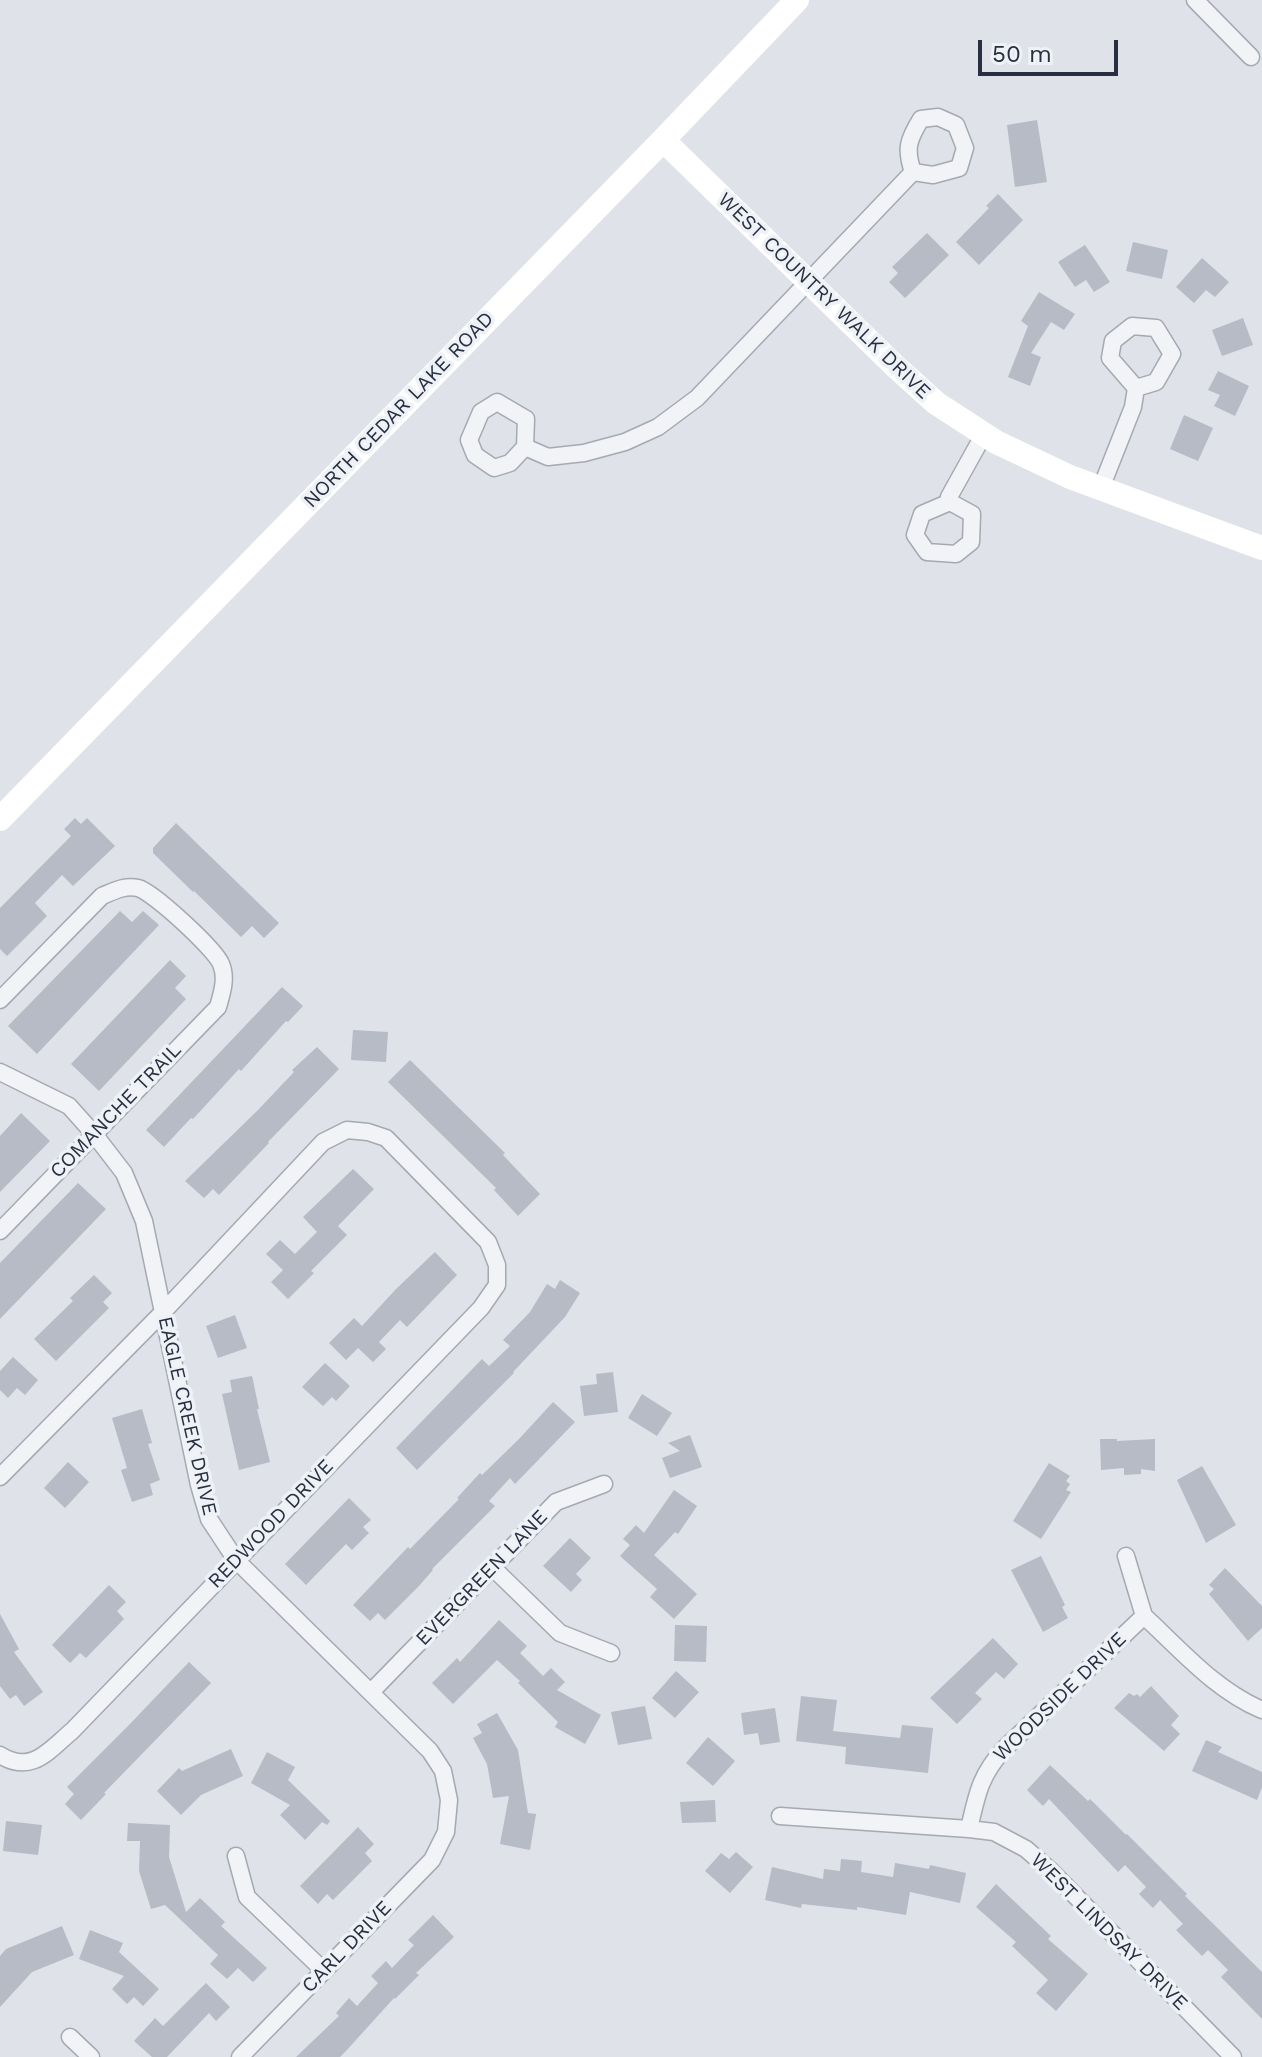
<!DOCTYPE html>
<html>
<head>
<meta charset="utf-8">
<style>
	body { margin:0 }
	#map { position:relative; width:1262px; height:2057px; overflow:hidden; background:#dfe2e8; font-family:"Work Sans",sans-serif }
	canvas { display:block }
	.scale { position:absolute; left:978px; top:40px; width:140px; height:36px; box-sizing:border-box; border:4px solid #282f40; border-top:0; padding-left:10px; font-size:24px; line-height:28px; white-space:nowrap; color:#282f40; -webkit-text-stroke:6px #eef1f6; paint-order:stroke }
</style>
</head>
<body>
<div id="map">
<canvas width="1262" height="2057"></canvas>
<div class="scale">50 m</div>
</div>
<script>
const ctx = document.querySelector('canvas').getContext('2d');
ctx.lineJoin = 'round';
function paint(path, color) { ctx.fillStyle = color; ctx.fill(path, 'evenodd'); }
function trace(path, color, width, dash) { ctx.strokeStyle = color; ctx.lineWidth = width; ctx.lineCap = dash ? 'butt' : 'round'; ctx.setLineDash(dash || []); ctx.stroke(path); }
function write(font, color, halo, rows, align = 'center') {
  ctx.font = font + ' "Work Sans",sans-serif'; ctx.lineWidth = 7; ctx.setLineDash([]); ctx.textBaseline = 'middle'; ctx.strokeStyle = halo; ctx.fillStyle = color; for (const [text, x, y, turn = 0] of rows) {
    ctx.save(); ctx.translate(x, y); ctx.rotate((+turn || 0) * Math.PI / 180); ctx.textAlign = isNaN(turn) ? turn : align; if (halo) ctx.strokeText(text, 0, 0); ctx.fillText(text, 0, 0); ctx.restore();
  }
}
paint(new Path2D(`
	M 1037,120 L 1047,182 L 1015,187 L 1007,125 Z
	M 998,194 L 1023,220 L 979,265 L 956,242 L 989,208 L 986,206 Z
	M 927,233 L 949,255 L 905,298 L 889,282 L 898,273 L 892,267 Z
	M 1133,242 L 1168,250 L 1162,279 L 1126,271 Z
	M 1085,245 L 1110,282 L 1094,292 L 1086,280 L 1075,287 L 1058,262 Z
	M 1202,258 L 1229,282 L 1215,297 L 1206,290 L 1194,303 L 1176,287 Z
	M 1039,292 L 1075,314 L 1064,330 L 1051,322 L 1031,353 L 1041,357 L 1030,386 L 1008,377 L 1028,326 L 1021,321 Z
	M 1243,318 L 1253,345 L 1222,356 L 1212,330 Z
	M 1218,371 L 1249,386 L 1235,416 L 1214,406 L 1220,395 L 1208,390 Z
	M 1184,415 L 1213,428 L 1198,461 L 1170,449 Z
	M 75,818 L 81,824 L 87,818 L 115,846 L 73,886 L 62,875 L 35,903 L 47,916 L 7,956 L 0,949 L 0,908 L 71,836 L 64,829 Z
	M 176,823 L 279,923 L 264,938 L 252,926 L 241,937 L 194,891 L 193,892 L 153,853 L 153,848 Z
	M 120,911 L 132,922 L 143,911 L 159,925 L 37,1054 L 8,1026 Z
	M 170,960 L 186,976 L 175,988 L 186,999 L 99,1091 L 71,1064 Z
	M 282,987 L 303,1006 L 288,1022 L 286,1021 L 241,1071 L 239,1069 L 193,1119 L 191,1118 L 164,1147 L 146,1130 Z
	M 353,1030 L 388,1032 L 386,1062 L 351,1060 Z
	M 317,1047 L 339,1069 L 268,1142 L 269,1143 L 219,1195 L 213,1189 L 204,1198 L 185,1181 L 258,1110 L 294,1072 L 292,1070 Z
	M 410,1060 L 505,1153 L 503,1155 L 540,1194 L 518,1216 L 494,1190 L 496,1188 L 388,1082 Z
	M 21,1113 L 50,1141 L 0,1192 L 0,1136 Z
	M 353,1169 L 374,1189 L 338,1226 L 347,1235 L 311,1271 L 314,1273 L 288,1299 L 271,1282 L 283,1270 L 266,1254 L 280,1240 L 295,1254 L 317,1232 L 303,1217 Z
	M 78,1183 L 106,1209 L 0,1319 L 0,1263 Z
	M 435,1252 L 457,1275 L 407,1327 L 400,1320 L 379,1342 L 386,1349 L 373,1362 L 358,1348 L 346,1360 L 329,1343 L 354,1318 L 362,1326 L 396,1289 Z
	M 94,1275 L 112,1293 L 103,1302 L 109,1308 L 56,1361 L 34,1339 L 73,1301 L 70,1298 Z
	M 560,1280 L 580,1293 L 565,1317 L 513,1372 L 514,1373 L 417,1470 L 396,1448 L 482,1359 L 489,1366 L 510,1346 L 503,1340 L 530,1312 L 547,1284 L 555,1289 Z
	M 235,1315 L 247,1348 L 218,1358 L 206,1326 Z
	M 13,1357 L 38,1380 L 25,1395 L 17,1388 L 8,1398 L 0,1390 L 0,1371 Z
	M 325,1363 L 350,1386 L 336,1401 L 332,1397 L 323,1406 L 302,1387 Z
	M 613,1372 L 618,1412 L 584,1416 L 580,1386 L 597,1384 L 596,1374 Z
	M 252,1376 L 259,1409 L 257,1409 L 270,1462 L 239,1470 L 222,1394 L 232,1392 L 230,1380 Z
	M 642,1394 L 672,1413 L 657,1436 L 628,1418 Z
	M 553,1402 L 575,1422 L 515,1484 L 510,1478 L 489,1501 L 495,1506 L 432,1569 L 433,1570 L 418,1587 L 385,1620 L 378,1613 L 370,1621 L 353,1605 L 408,1547 L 410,1549 L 459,1499 L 457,1498 L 480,1473 L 482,1475 L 519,1439 Z
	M 142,1409 L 152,1443 L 148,1444 L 160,1480 L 150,1484 L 153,1495 L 132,1502 L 121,1470 L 127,1468 L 112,1418 Z
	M 690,1435 L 702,1467 L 670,1478 L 662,1458 L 680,1451 L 668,1443 Z
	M 1100,1439 L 1117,1439 L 1117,1441 L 1155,1439 L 1155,1471 L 1141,1469 L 1141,1474 L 1124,1475 L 1124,1468 L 1101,1470 Z
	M 68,1462 L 89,1482 L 65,1508 L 44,1488 Z
	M 1049,1463 L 1070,1476 L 1066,1481 L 1070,1484 L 1066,1490 L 1071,1492 L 1041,1539 L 1013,1521 Z
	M 1202,1466 L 1236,1525 L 1206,1543 L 1177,1480 Z
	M 674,1490 L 697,1506 L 678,1534 L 675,1532 L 654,1555 L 697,1594 L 674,1619 L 650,1597 L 657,1589 L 620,1556 L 630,1545 L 623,1539 L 636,1525 L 644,1533 Z
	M 349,1498 L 371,1520 L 363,1527 L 369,1533 L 352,1550 L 346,1544 L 306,1585 L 285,1564 Z
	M 570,1538 L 591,1558 L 576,1574 L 582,1580 L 571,1592 L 543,1566 Z
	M 1041,1556 L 1065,1605 L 1062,1607 L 1068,1618 L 1043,1632 L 1011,1570 Z
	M 1225,1568 L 1262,1606 L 1262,1628 L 1248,1641 L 1209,1594 L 1214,1589 L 1209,1585 Z
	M 109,1585 L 126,1602 L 117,1611 L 124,1619 L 86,1658 L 80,1653 L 70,1663 L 52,1645 Z
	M 0,1614 L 19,1649 L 14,1652 L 43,1692 L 24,1706 L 16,1695 L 10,1699 L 0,1686 Z
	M 499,1620 L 527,1646 L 520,1653 L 543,1676 L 551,1668 L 565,1682 L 557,1690 L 601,1715 L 585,1744 L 555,1727 L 558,1722 L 518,1683 L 520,1681 L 497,1660 L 453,1704 L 432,1683 L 457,1658 L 460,1662 Z
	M 675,1625 L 707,1626 L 706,1662 L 674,1661 Z
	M 993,1638 L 1018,1664 L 1004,1679 L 996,1672 L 975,1693 L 982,1699 L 957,1724 L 930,1698 Z
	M 189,1662 L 211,1683 L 104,1793 L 106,1794 L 81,1820 L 65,1804 L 74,1794 L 67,1787 L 129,1725 Z
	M 676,1671 L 699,1692 L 675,1718 L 652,1698 Z
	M 1151,1686 L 1179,1716 L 1171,1725 L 1180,1734 L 1164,1751 L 1114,1708 L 1129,1693 L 1134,1696 L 1137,1694 L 1140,1697 Z
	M 801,1696 L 837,1700 L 833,1731 L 900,1738 L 902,1725 L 933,1728 L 928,1773 L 845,1764 L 846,1747 L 796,1741 Z
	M 645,1706 L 652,1739 L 618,1745 L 611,1712 Z
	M 775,1708 L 780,1742 L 760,1745 L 758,1733 L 744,1735 L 741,1713 Z
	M 497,1713 L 518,1750 L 528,1813 L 536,1814 L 530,1850 L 500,1844 L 509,1796 L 493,1798 L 487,1764 L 473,1738 L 482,1733 L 477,1724 Z
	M 708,1737 L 735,1761 L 713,1786 L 686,1763 Z
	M 1206,1740 L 1222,1747 L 1218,1752 L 1262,1772 L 1262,1787 L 1257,1800 L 1192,1771 Z
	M 231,1749 L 243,1776 L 201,1795 L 181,1815 L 157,1791 L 179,1768 L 182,1771 Z
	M 267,1752 L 295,1767 L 288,1780 L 330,1821 L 327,1825 L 322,1822 L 305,1840 L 280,1815 L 290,1805 L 251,1783 Z
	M 1050,1765 L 1088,1801 L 1090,1799 L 1126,1835 L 1127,1834 L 1187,1894 L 1185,1896 L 1262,1972 L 1262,2019 L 1221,1977 L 1228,1970 L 1208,1950 L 1202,1956 L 1176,1930 L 1183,1924 L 1160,1900 L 1153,1908 L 1139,1894 L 1146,1887 L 1125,1865 L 1118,1872 L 1049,1799 L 1043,1806 L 1027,1790 Z
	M 715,1800 L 716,1822 L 682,1823 L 680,1802 Z
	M 6,1821 L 42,1825 L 38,1855 L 3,1851 Z
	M 128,1823 L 170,1825 L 169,1857 L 186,1912 L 200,1898 L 225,1922 L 221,1926 L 267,1968 L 253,1982 L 238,1968 L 227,1979 L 210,1964 L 218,1955 L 165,1905 L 151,1909 L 139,1871 L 140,1841 L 127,1841 Z
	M 358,1827 L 374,1844 L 365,1853 L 372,1861 L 333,1900 L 327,1894 L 318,1904 L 300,1886 Z
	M 736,1852 L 753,1867 L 730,1893 L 705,1871 L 721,1853 L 729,1859 Z
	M 841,1859 L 862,1861 L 861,1872 L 893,1877 L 895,1863 L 929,1869 L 930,1865 L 966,1873 L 960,1903 L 910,1892 L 906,1915 L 857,1907 L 857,1910 L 802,1904 L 801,1908 L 765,1900 L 772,1867 L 823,1879 L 824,1869 L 840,1871 Z
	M 996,1884 L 1051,1936 L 1048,1939 L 1088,1974 L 1056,2011 L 1036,1993 L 1048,1980 L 1012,1946 L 1016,1942 L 976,1907 Z
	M 433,1915 L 454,1937 L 416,1973 L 419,1975 L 395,1999 L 394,1998 L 346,2051 L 340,2057 L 296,2057 L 339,2016 L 336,2013 L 349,1998 L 357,2006 L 378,1983 L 371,1976 L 386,1961 L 392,1968 L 414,1945 L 408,1940 Z
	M 62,1926 L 74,1955 L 32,1972 L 0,2007 L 0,1956 L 6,1949 Z
	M 90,1930 L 123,1943 L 119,1952 L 159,1989 L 143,2006 L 134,1997 L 127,2004 L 112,1989 L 124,1976 L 79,1959 Z
	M 206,1983 L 230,2007 L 216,2021 L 209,2013 L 167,2057 L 152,2057 L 134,2041 L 155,2018 L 163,2026 Z`), '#b6bbc5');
const street = new Path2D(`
	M 1195,0 L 1251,57
	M 938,117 L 956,125 L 965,148 L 959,168 L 933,175 L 913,172 C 905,149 908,140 921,119 Z
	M 1132,326 L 1156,328 L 1172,354 L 1156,382 L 1136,388 L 1110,358 L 1113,341 Z
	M 497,402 L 526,419 L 525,447 L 510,463 L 494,468 L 475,455 L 469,440 L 481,412 Z
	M 525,447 L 548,457 L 584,453 L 625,442 L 658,427 L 697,398 L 913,172
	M 1101,488 L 1133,407 L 1136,388
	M 950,502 L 972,514 L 971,542 L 956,554 L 927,552 L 915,535 L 922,514 Z
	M 950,502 L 949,497 L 984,434
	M 0,1000 L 102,896 C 114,891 125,885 138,888 C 153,892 215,949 221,964 C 227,978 222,993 218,1007 L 0,1231
	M 0,1072 L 69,1106 L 94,1134 L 124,1173 L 144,1221 L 199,1485 L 209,1519 L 236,1560 L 430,1751 L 443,1771 L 449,1800 L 446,1832 L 432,1860 L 240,2057
	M 0,1477 L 163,1312 L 323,1142 L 347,1130 L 368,1132 L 386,1138 L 488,1242 L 497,1265 L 497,1285 L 481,1308 L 72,1731 C 49,1750 32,1775 0,1755
	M 1126,1556 L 1144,1616
	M 492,1567 L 560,1633 L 611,1653
	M 1144,1616 C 1181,1650 1215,1690 1262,1710
	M 371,1692 L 556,1502 L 604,1484
	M 780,1816 L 969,1829 L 994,1832 L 1026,1849 L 1051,1871 L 1233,2057
	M 969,1829 C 977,1794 980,1775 1005,1748 L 1144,1616
	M 236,1856 L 247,1897 L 324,1971
	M 70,2037 L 91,2057`);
trace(street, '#a4a9b2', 19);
trace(street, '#f2f3f7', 16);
trace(new Path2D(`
	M 663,140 L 895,366 L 936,403 L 996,442 L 1070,477 L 1262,548
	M 0,819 L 663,140 L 797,0`), '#fff', 24);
write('20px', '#282f40', '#eef1f6', [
	["WEST COUNTRY WALK DRIVE",824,296,44],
	["NORTH CEDAR LAKE ROAD",399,410,-46],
	["COMANCHE TRAIL",116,1111,-46],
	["EAGLE CREEK DRIVE",187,1416,77],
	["REDWOOD DRIVE",271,1524,-46],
	["EVERGREEN LANE",482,1578,-46],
	["WOODSIDE DRIVE",1060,1697,-44],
	["WEST LINDSAY DRIVE",1109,1932,45],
	["CARL DRIVE",347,1947,-46]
]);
</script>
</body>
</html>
